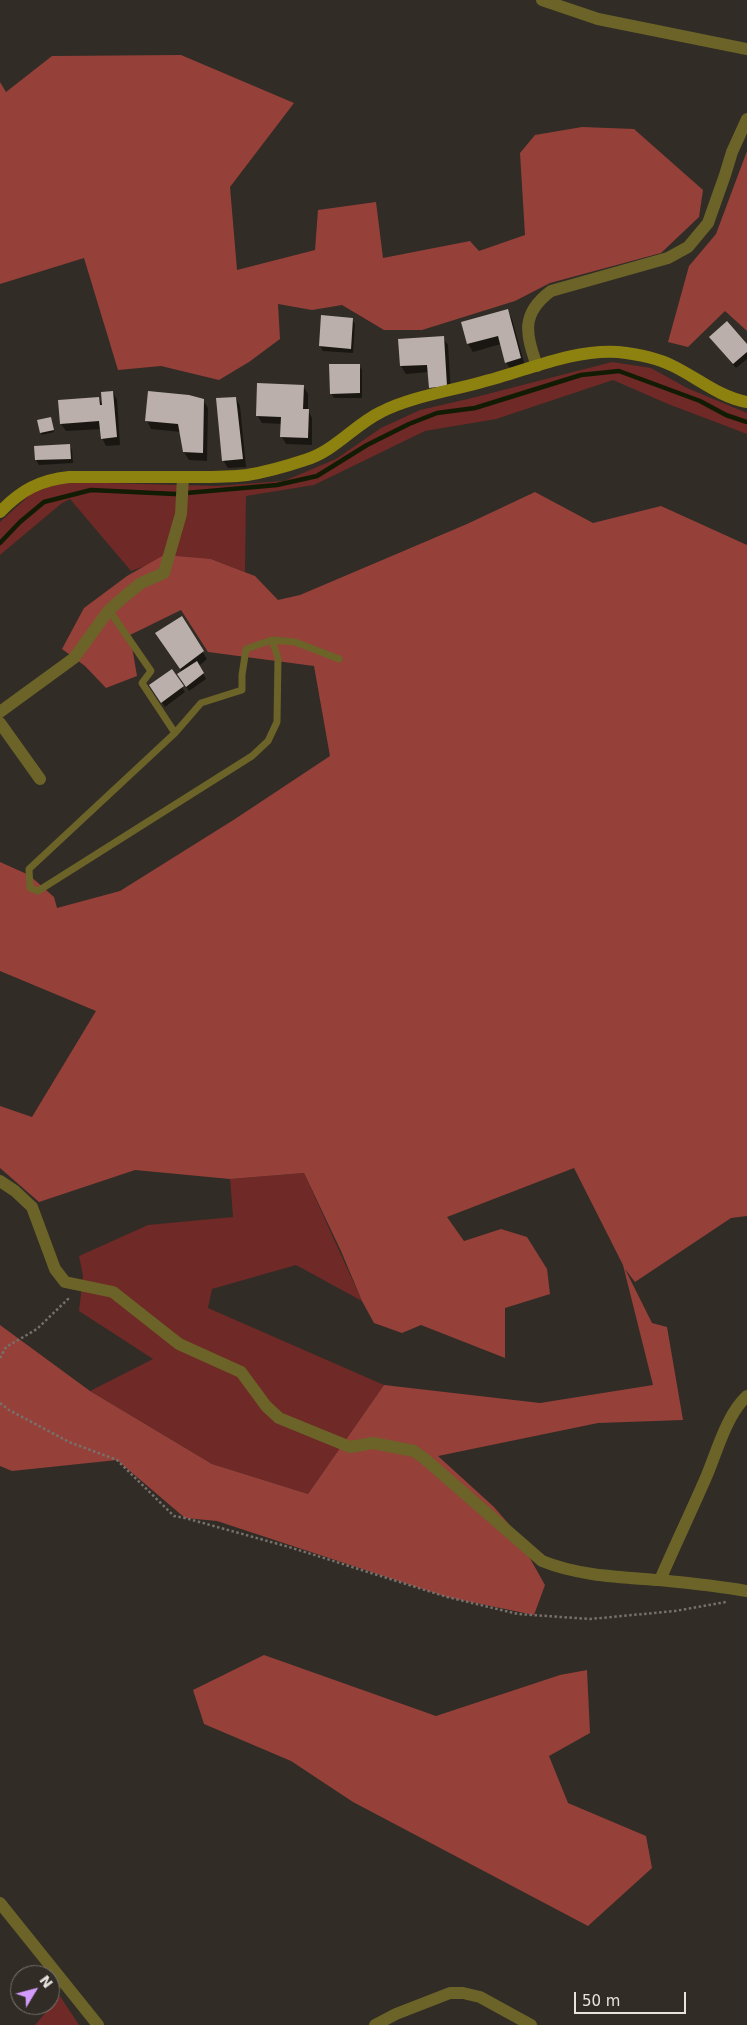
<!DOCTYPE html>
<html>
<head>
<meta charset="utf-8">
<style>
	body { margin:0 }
	#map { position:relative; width:747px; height:2025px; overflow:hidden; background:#312c25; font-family:"DejaVu Sans",sans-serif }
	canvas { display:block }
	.north { position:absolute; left:10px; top:1965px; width:50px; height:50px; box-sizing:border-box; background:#312c25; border:1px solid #7a756f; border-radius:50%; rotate:53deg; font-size:14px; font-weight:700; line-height:20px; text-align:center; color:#e7e3df }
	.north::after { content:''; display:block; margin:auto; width:18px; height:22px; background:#d39cfc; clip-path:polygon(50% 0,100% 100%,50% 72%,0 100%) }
	.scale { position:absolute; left:574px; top:1992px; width:112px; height:22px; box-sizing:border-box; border:2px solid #e7e3df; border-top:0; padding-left:6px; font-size:15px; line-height:18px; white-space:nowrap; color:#e7e3df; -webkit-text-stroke:4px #312c25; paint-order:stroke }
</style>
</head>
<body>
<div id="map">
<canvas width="747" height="2025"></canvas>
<div class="north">N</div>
<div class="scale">50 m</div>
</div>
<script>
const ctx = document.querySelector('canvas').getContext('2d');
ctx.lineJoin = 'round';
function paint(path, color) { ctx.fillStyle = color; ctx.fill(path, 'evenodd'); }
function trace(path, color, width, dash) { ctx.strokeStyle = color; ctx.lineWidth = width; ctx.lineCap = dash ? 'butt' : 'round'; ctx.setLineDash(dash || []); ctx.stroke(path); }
paint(new Path2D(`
	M 612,362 L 651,368 L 687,388 L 747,413 L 747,434 L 668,404 L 613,380 L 496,419 L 425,431 L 314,485 L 246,496 L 245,572 L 211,559 L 148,565 L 131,571 L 70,499 L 62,503 L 0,555 L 0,522 L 33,492 L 50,484 L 71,482 L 217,486 L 284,481 L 336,459 L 381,428 L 420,410 L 472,398 Z
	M 304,1173 L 362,1301 L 296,1265 L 212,1289 L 208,1308 L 384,1385 L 308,1494 L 212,1464 L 90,1391 L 153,1359 L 79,1311 L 83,1276 L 79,1256 L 148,1225 L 233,1217 L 230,1179 Z
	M 60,1996 L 79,2025 L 35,2025 Z`), '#6f2926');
paint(new Path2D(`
	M 181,55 L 294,103 L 230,187 L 237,270 L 315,250 L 318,210 L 376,202 L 383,258 L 470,241 L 479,251 L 525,235 L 520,153 L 535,135 L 582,127 L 634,129 L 703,190 L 699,217 L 661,253 L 550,283 L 515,301 L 422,330 L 384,330 L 342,305 L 312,310 L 278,304 L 280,339 L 249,362 L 219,380 L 161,366 L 118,370 L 84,258 L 0,284 L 0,82 L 6,92 L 52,56 Z
	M 747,151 L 747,331 L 725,311 L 688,347 L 668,342 L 689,266 L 716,234 Z
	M 535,492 L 593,523 L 661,506 L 747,545 L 747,1216 L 731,1218 L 635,1282 L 625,1269 L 652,1323 L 667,1327 L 683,1420 L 598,1423 L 438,1456 L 494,1507 L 514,1530 L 545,1585 L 534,1615 L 447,1597 L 217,1521 L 185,1518 L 117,1460 L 12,1471 L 0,1466 L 0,1325 L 90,1391 L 212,1464 L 308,1494 L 384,1385 L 540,1403 L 653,1385 L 623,1265 L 574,1168 L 447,1217 L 464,1241 L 501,1229 L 527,1237 L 547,1269 L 550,1294 L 505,1308 L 505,1358 L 421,1325 L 402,1333 L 374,1323 L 362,1301 L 341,1251 L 304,1173 L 230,1179 L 135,1170 L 39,1202 L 0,1168 L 0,1106 L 32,1117 L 96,1011 L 0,971 L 0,862 L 29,875 L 54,897 L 57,908 L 120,891 L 235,819 L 330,756 L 314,666 L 208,652 L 181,610 L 130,635 L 137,676 L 106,688 L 85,666 L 62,649 L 84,608 L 127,576 L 164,555 L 211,559 L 255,576 L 278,600 L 300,595 L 467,524 Z
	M 264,1655 L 436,1716 L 560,1675 L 587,1670 L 590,1733 L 549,1756 L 568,1803 L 646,1836 L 652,1868 L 588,1926 L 353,1802 L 291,1761 L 204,1724 L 193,1690 Z`), '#96403a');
paint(new Path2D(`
	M 508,311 L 512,319 L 525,366 L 511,370 L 506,362 L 501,344 L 473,352 L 468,344 L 462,323 Z
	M 322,317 L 352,319 L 355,324 L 353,353 L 323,351 L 320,346 Z
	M 443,338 L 448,345 L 451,394 L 435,395 L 430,387 L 429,372 L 406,374 L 401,366 Z
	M 714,342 L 747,346 L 747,359 L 736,368 Z
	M 359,365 L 362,370 L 362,398 L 334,398 L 331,393 Z
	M 303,386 L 308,394 L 308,410 L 312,418 L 312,445 L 286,444 L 282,437 L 282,424 L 262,423 L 257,415 Z
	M 113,392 L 117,400 L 120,445 L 106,446 L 102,438 L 101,429 L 66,431 L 61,424 L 99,399 L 104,407 Z
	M 236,398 L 240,406 L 246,467 L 228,468 L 223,460 Z
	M 203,400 L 208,408 L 207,461 L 189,460 L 184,452 L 181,432 L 151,429 L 147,421 Z
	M 51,421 L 54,432 L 42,435 L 41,433 Z
	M 69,445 L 72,450 L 73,463 L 39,465 L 36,460 Z
	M 182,618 L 207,659 L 199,666 L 206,679 L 189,691 L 181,680 L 182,672 L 161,642 Z
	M 171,671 L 185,692 L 165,707 L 153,690 Z`), '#0007');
trace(new Path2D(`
	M 0,543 L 20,522 L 44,502 L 91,490 L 175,494 L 277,485 L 317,476 L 367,445 L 409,424 L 437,413 L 475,408 L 581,375 L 619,371 L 700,401 L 726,415 L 747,422`), '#121b03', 4.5);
paint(new Path2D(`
	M 508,309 L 521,358 L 505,363 L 498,336 L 467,344 L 461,322 Z
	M 321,315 L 353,318 L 351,349 L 319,346 Z
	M 727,321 L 747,344 L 747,352 L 733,364 L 709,337 Z
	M 444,336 L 447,386 L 429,388 L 427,365 L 400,366 L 398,339 Z
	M 329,364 L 360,364 L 360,393 L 330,394 Z
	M 257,383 L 304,385 L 303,409 L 309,409 L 308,438 L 280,437 L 281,417 L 256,416 Z
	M 113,391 L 117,437 L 101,439 L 99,421 L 60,424 L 58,400 L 99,397 L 100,405 L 102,405 L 101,392 Z
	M 148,391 L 189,395 L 204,399 L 203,453 L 183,452 L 178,424 L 145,421 Z
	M 236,397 L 243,459 L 222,461 L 216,398 Z
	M 51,417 L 54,430 L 40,433 L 37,420 Z
	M 70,444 L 71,459 L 35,460 L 34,446 Z
	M 182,616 L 204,651 L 180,669 L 155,633 Z
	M 197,661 L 204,673 L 186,687 L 177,674 Z
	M 172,669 L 184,686 L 161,703 L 149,685 Z`), '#baafaa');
trace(new Path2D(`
	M 0,1358 L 6,1347 L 37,1329 L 68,1299 L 67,1296
	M 0,1403 L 9,1410 L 69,1442 L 117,1460 L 174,1516 L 185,1518 L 289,1547 L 447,1597 L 518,1614 L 590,1619 L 675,1611 L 726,1602`), '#76716b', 2.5, [2.5, 2.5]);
trace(new Path2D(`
	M 109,610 L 151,671 L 142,683 L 175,733 L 201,703 L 242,690 L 242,675 L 246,649 L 272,640 L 295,642 L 339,659
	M 175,733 L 29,869 L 30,888 L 38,891 L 252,756 L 268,741 L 277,722 L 278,658 L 272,640`), '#6b6328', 7);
trace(new Path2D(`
	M 542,0 L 598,19 L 747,49
	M 537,366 C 526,334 520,314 551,291 L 668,258 L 688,247 L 708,223 L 725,175 L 732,152 L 747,119
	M 0,712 L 74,658 L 109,610 L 125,596 L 141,583 L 164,573 L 181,514 L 183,477
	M 0,723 L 40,779
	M 0,1181 L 15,1191 L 32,1207 L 55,1269 L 65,1282 L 113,1292 L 179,1344 L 241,1372 L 266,1406 L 279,1418 L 350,1447 L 373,1443 L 414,1451 L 425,1459 L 542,1561 C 579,1576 620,1577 659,1580 C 689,1583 718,1586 747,1591
	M 660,1580 C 675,1545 692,1510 707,1475 C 717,1451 727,1414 747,1396
	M 0,1903 L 98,2025
	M 375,2025 L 396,2014 L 450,1993 L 463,1993 L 480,1997 L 531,2025`), '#6b6328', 12);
trace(new Path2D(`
	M 0,512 C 21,490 40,480 69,477 C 103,477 137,477 171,477 C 196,477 221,478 247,475 C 266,472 287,466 305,460 C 335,451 354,425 381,412 C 410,397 450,391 482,382 C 526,371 572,349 618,352 C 637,354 657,358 673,366 C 698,378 719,397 747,402`), '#8d810f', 12);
</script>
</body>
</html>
